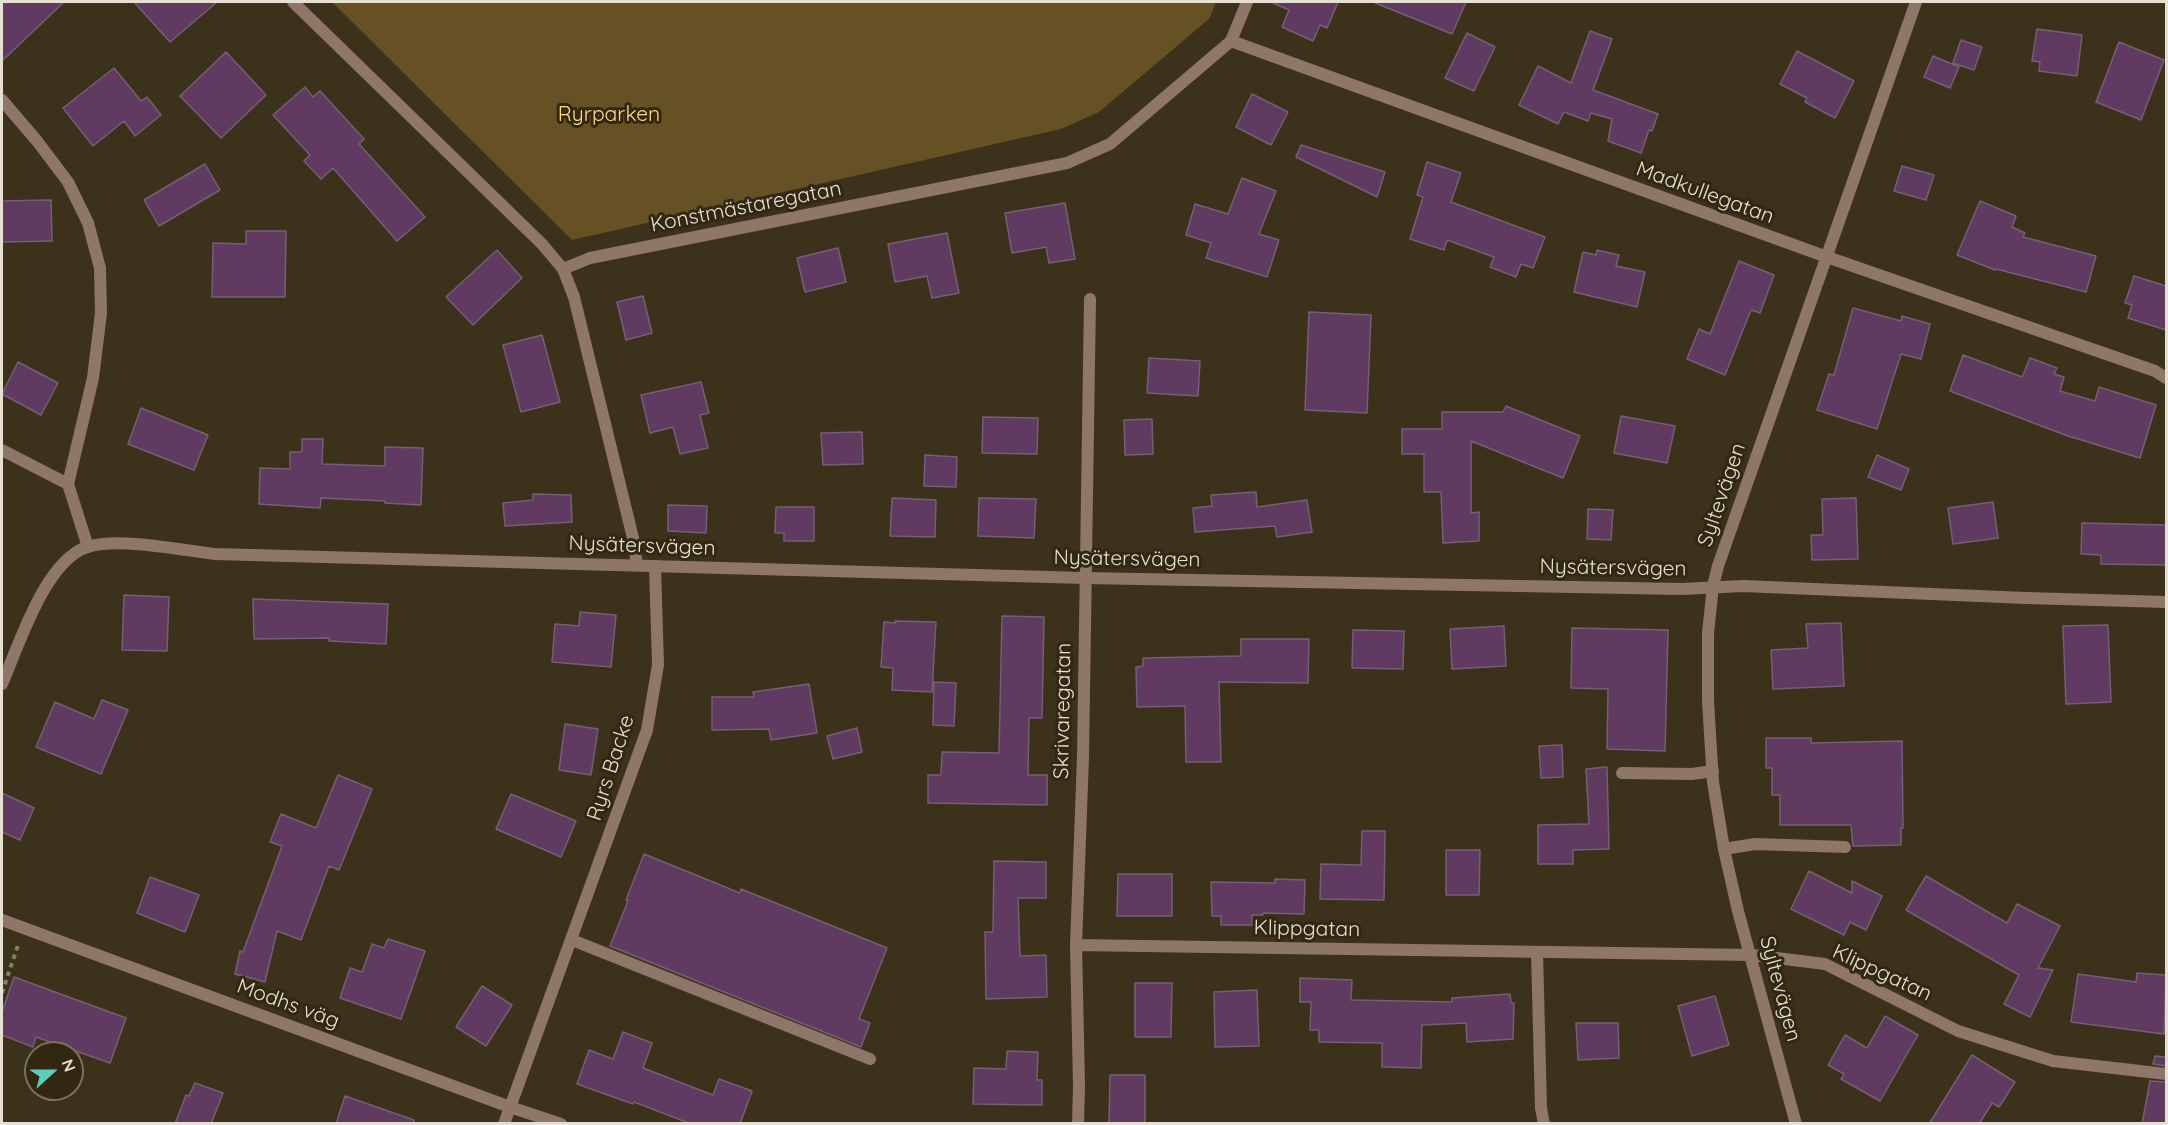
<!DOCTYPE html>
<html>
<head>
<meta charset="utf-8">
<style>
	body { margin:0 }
	#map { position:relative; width:2168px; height:1125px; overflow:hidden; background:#3c321c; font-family:Quicksand,sans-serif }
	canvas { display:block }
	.frame { position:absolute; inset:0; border:3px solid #e6e0d3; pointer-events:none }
	.north { position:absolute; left:24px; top:1041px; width:60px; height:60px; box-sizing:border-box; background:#322812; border:2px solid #7a725f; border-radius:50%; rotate:69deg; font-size:16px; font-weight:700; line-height:24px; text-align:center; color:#e6e0d3 }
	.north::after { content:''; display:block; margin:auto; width:21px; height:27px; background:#5acebd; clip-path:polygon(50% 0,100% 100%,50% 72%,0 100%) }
</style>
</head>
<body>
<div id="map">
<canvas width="2168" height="1125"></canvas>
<div class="frame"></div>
<div class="north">N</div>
</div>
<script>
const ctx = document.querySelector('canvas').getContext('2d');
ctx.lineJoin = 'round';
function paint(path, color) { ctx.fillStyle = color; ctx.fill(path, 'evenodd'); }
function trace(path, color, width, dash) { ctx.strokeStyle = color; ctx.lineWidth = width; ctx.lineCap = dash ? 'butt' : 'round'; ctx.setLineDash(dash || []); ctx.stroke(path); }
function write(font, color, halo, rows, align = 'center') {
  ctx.font = font + ' Quicksand,sans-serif'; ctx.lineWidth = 6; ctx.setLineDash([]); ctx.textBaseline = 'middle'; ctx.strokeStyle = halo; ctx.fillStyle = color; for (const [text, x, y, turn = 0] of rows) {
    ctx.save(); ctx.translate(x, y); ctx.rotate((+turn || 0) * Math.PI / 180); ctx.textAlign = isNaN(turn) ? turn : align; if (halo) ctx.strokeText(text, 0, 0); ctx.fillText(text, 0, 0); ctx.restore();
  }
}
paint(new Path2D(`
	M 332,2 L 1216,2 L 1209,19 L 1099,112 L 1061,129 L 572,240 Z`), '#655123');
const building = new Path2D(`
	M 2,2 L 64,2 L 2,61 Z
	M 134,2 L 217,2 L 170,42 Z
	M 1271,2 L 1338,2 L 1327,28 L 1320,25 L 1313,41 L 1282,27 L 1289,10 Z
	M 1373,2 L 1466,2 L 1452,34 Z
	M 2037,29 L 2082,35 L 2077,76 L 2039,71 L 2040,62 L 2032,61 Z
	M 1590,31 L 1612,39 L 1593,90 L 1658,114 L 1652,131 L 1649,130 L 1641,153 L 1608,141 L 1612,119 L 1591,113 L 1588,121 L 1564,112 L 1558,124 L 1519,105 L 1538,66 L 1571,83 Z
	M 1467,33 L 1495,47 L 1474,91 L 1445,78 Z
	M 1961,40 L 1982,47 L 1974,70 L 1953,63 Z
	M 2119,42 L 2164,60 L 2141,120 L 2096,102 Z
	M 1797,51 L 1854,81 L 1835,118 L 1805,102 L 1807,98 L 1780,84 Z
	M 226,52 L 266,95 L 221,138 L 180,96 Z
	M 1933,56 L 1959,67 L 1950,88 L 1924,77 Z
	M 114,68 L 141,101 L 147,97 L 161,115 L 135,136 L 124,121 L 93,146 L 63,108 Z
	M 305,87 L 313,97 L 320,91 L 364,139 L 359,144 L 425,217 L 397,241 L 333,168 L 321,179 L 304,161 L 310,155 L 273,115 Z
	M 1252,94 L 1288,112 L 1271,145 L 1236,127 Z
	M 1301,145 L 1385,172 L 1377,197 L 1296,157 Z
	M 1427,162 L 1461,173 L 1451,202 L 1545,237 L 1533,268 L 1521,264 L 1516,277 L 1490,267 L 1494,257 L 1447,240 L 1444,250 L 1410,239 L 1423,197 L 1417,195 Z
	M 205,164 L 220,190 L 159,226 L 144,200 Z
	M 1902,166 L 1934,175 L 1926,200 L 1894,191 Z
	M 1242,178 L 1276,191 L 1259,234 L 1279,240 L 1267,277 L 1206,258 L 1211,243 L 1186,235 L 1195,204 L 1228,214 Z
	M 51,200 L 52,241 L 2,242 L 2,201 Z
	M 1980,201 L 2016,216 L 2012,227 L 2025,233 L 2023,237 L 2096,256 L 2086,292 L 1996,269 L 1995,270 L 1957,255 Z
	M 1065,203 L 1075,259 L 1049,263 L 1046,247 L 1012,253 L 1005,213 Z
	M 246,231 L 286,231 L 285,297 L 212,297 L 213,243 L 246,244 Z
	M 947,233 L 959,293 L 932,298 L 927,276 L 895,282 L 888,244 Z
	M 838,248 L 846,282 L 805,292 L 797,258 Z
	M 497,250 L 522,278 L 473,325 L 446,297 Z
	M 1597,250 L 1619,255 L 1616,266 L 1645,272 L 1637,307 L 1574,292 L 1583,252 L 1596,255 Z
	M 1739,261 L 1774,275 L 1760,313 L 1751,310 L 1725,375 L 1687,359 L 1699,329 L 1710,334 Z
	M 2134,276 L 2166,286 L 2166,330 L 2128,318 L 2132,305 L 2125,303 Z
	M 643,296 L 652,333 L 626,340 L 617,302 Z
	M 1853,308 L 1901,321 L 1902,316 L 1930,324 L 1921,359 L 1901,354 L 1877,429 L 1817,410 L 1829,374 L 1834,375 Z
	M 1309,312 L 1371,315 L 1367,413 L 1305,410 Z
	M 542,335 L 560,402 L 521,412 L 503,345 Z
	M 1963,355 L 2022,377 L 2030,358 L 2057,368 L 2054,374 L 2064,377 L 2060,391 L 2095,401 L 2099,387 L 2156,405 L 2140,458 L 2065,435 L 1950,391 Z
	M 1149,358 L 1200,361 L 1198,396 L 1147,393 Z
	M 18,362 L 58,383 L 41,415 L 2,394 Z
	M 701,382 L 709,413 L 700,415 L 708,448 L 680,454 L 673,427 L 650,433 L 641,395 Z
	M 1506,406 L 1580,436 L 1563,478 L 1471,441 L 1471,513 L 1479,512 L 1479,541 L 1443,543 L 1441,492 L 1424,492 L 1424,454 L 1402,454 L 1402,429 L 1442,429 L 1442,412 L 1503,412 Z
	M 141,408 L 208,435 L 194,470 L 128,444 Z
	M 1621,416 L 1675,426 L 1667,463 L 1614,453 Z
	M 983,417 L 1038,418 L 1037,454 L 982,453 Z
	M 1152,419 L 1153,454 L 1125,455 L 1124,420 Z
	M 862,432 L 863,464 L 823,465 L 821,433 Z
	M 302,439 L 323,439 L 322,464 L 385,466 L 385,447 L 423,448 L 421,505 L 385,503 L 385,501 L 321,498 L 320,508 L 259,504 L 260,468 L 290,469 L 290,452 L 302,452 Z
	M 925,455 L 957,457 L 956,487 L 924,486 Z
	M 1877,455 L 1909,469 L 1901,490 L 1868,477 Z
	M 1256,492 L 1257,507 L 1307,500 L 1312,532 L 1277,537 L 1275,526 L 1195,532 L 1193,508 L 1212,506 L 1211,495 Z
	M 533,494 L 571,495 L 572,522 L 505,526 L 503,503 L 533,500 Z
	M 892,498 L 936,500 L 935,537 L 890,536 Z
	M 979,498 L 1036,499 L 1034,538 L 978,536 Z
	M 1856,498 L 1858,559 L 1812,560 L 1811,535 L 1823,535 L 1822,499 Z
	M 1993,502 L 1998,538 L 1953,544 L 1948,508 Z
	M 668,505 L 707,506 L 706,533 L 668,531 Z
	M 776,507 L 814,507 L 814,541 L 784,541 L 784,533 L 775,533 Z
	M 1588,509 L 1613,510 L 1611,540 L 1587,539 Z
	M 2082,523 L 2166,525 L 2166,565 L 2101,564 L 2101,555 L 2081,554 Z
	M 124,595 L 169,597 L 167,651 L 122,650 Z
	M 253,599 L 388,604 L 386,644 L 329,641 L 329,638 L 254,639 Z
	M 580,612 L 616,615 L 611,667 L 552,662 L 555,624 L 579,626 Z
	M 1002,616 L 1044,617 L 1042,718 L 1029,718 L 1028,775 L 1047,775 L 1047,805 L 928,803 L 928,775 L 941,775 L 942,752 L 999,753 Z
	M 895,621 L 936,622 L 932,692 L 892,690 L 893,668 L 881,667 L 884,622 L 896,623 Z
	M 1841,623 L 1844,686 L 1773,689 L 1771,650 L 1808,648 L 1806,624 Z
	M 2108,625 L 2111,702 L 2066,704 L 2063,626 Z
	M 1504,626 L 1506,666 L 1452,669 L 1450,629 Z
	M 1572,628 L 1668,630 L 1665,751 L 1607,749 L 1608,689 L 1571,688 Z
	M 1353,630 L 1404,631 L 1403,669 L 1352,668 Z
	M 1241,639 L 1309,639 L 1308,683 L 1219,682 L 1221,762 L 1186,762 L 1185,706 L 1137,707 L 1136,667 L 1143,666 L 1143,658 L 1241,656 Z
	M 934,682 L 956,683 L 954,726 L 933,725 Z
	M 809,684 L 817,733 L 771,740 L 769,729 L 712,730 L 712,697 L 754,697 L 753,692 Z
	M 102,700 L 128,710 L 101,774 L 36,747 L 55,702 L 94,719 Z
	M 565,724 L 598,729 L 591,775 L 559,770 Z
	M 857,728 L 862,752 L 833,759 L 827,736 Z
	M 1766,738 L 1811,738 L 1811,743 L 1902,741 L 1903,828 L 1901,828 L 1901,845 L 1853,846 L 1851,825 L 1780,825 L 1780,795 L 1772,795 L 1772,768 L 1766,768 Z
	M 1562,745 L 1563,777 L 1541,778 L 1539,746 Z
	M 1607,767 L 1609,849 L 1573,850 L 1573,864 L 1538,864 L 1538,825 L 1589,824 L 1586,769 Z
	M 338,775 L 372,789 L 339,870 L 329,866 L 301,940 L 277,931 L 265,982 L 235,974 L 240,951 L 243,952 L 282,846 L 270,842 L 281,814 L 316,828 Z
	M 2,793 L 34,808 L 20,840 L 2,832 Z
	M 511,794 L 576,821 L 561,857 L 496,829 Z
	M 1362,831 L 1385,831 L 1384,900 L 1320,899 L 1321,864 L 1361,865 Z
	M 1446,850 L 1480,850 L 1479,895 L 1446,895 Z
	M 644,854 L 740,893 L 741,889 L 887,948 L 859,1019 L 870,1023 L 861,1047 L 610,946 L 628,901 L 626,900 Z
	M 994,861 L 1046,862 L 1046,898 L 1018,898 L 1020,956 L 1046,955 L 1047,997 L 986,999 L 985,932 L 993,932 Z
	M 1809,871 L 1852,893 L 1852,881 L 1882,896 L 1866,930 L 1850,922 L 1844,935 L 1791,909 Z
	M 1118,874 L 1172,874 L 1172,916 L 1117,916 Z
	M 1926,876 L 2007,923 L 2017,904 L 2060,926 L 2038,968 L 2053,970 L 2030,1017 L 2004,1004 L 2019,975 L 1906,910 Z
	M 150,877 L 199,895 L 185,932 L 137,913 Z
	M 1275,879 L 1305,880 L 1304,914 L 1263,913 L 1263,915 L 1252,915 L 1252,925 L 1221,925 L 1221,916 L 1212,916 L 1211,882 L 1275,883 Z
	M 388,939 L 425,951 L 401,1019 L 340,998 L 350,968 L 362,972 L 372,944 L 384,948 Z
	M 2137,973 L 2166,975 L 2164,1034 L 2071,1022 L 2078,974 L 2136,982 Z
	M 14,977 L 126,1018 L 110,1063 L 36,1037 L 33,1047 L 2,1035 L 2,1012 Z
	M 1300,978 L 1352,980 L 1351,1000 L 1452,1002 L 1452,998 L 1510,994 L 1511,1003 L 1514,1003 L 1513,1039 L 1467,1042 L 1466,1023 L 1422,1025 L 1421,1068 L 1382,1067 L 1382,1043 L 1319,1042 L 1319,1030 L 1310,1030 L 1311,1002 L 1300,1002 Z
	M 1135,983 L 1172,983 L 1171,1037 L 1135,1037 Z
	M 482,986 L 512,1005 L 486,1046 L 456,1027 Z
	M 1257,990 L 1259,1046 L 1215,1047 L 1214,992 Z
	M 1715,996 L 1729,1045 L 1692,1056 L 1678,1006 Z
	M 1885,1016 L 1918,1035 L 1880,1101 L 1841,1079 L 1844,1074 L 1828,1065 L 1845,1035 L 1867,1048 Z
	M 1576,1023 L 1618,1023 L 1619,1058 L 1578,1060 Z
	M 623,1032 L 652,1043 L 643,1068 L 713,1095 L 719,1079 L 752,1091 L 740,1124 L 691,1124 L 634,1102 L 633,1104 L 577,1084 L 589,1050 L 613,1059 Z
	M 1007,1051 L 1038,1052 L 1037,1080 L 1042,1080 L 1042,1105 L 973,1104 L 974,1068 L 1006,1069 Z
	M 1972,1055 L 2015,1082 L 1999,1107 L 1992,1103 L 1979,1124 L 1929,1124 Z
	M 2155,1056 L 2166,1057 L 2166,1066 L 2153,1064 Z
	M 1110,1075 L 1145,1075 L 1145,1124 L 1109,1124 Z
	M 2150,1081 L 2166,1082 L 2166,1124 L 2142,1124 Z
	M 195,1083 L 223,1093 L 211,1124 L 175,1124 L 186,1095 L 189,1096 Z
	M 345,1096 L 414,1120 L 414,1124 L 336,1124 Z`);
paint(building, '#603a60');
trace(building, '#736073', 1.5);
trace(new Path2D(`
	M 2,993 L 18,945`), '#877f6d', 4, [4.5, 4.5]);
trace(new Path2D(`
	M 1622,773 L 1692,774 L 1713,771
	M 1724,849 L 1755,844 L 1845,847
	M 1537,952 L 1541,1108 L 1544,1124`), '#8e7669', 12);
trace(new Path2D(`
	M 293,2 L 542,244 L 563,269 L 574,297 L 633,538 L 637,565
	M 1231,41 L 1827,257 L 2155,371 L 2166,378
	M 2,100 L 37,141 L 68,182 L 88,223 L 100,268 L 101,313 L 93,378 L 68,484 L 88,547
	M 563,269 L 590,258 L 1067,163 L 1110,144 L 1231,41 L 1247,2
	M 2,450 L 68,484
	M 2,920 L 510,1107 L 561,1124
	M 572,940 L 870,1059
	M 1076,945 L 1752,955 L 1825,964 L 1958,1031 L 2053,1061 L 2166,1074
	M 504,1124 L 647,730 L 658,665 L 655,566
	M 1078,1124 L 1079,1085 L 1076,945 L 1083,757 L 1090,299
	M 1796,1124 L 1738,911 L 1724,849 L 1713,782 L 1708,701 L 1708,633 L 1713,586 L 1718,566 L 1916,2`), '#8e7669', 12);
trace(new Path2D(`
	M 2,684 C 19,645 45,561 87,547 C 120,537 180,550 215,554 L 1085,578 L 1682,589 L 1743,586 L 2026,598 L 2166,602`), '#8e7669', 12);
write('21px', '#ffd887', '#322812', [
	["Ryrparken",609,115]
]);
write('21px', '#e6e0d3', '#322812', [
	["Madkullegatan",1705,193,20],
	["Konstmästaregatan",746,207,-11],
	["Syltevägen",1722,495,-71],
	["Nysätersvägen",642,546,2],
	["Nysätersvägen",1127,559,1],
	["Nysätersvägen",1613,568,1],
	["Skrivaregatan",1063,711,-89],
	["Ryrs Backe",611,768,-72],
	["Klippgatan",1307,929,1],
	["Klippgatan",1882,973,25],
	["Syltevägen",1780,989,75],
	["Modhs väg",288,1004,20]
]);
</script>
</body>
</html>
